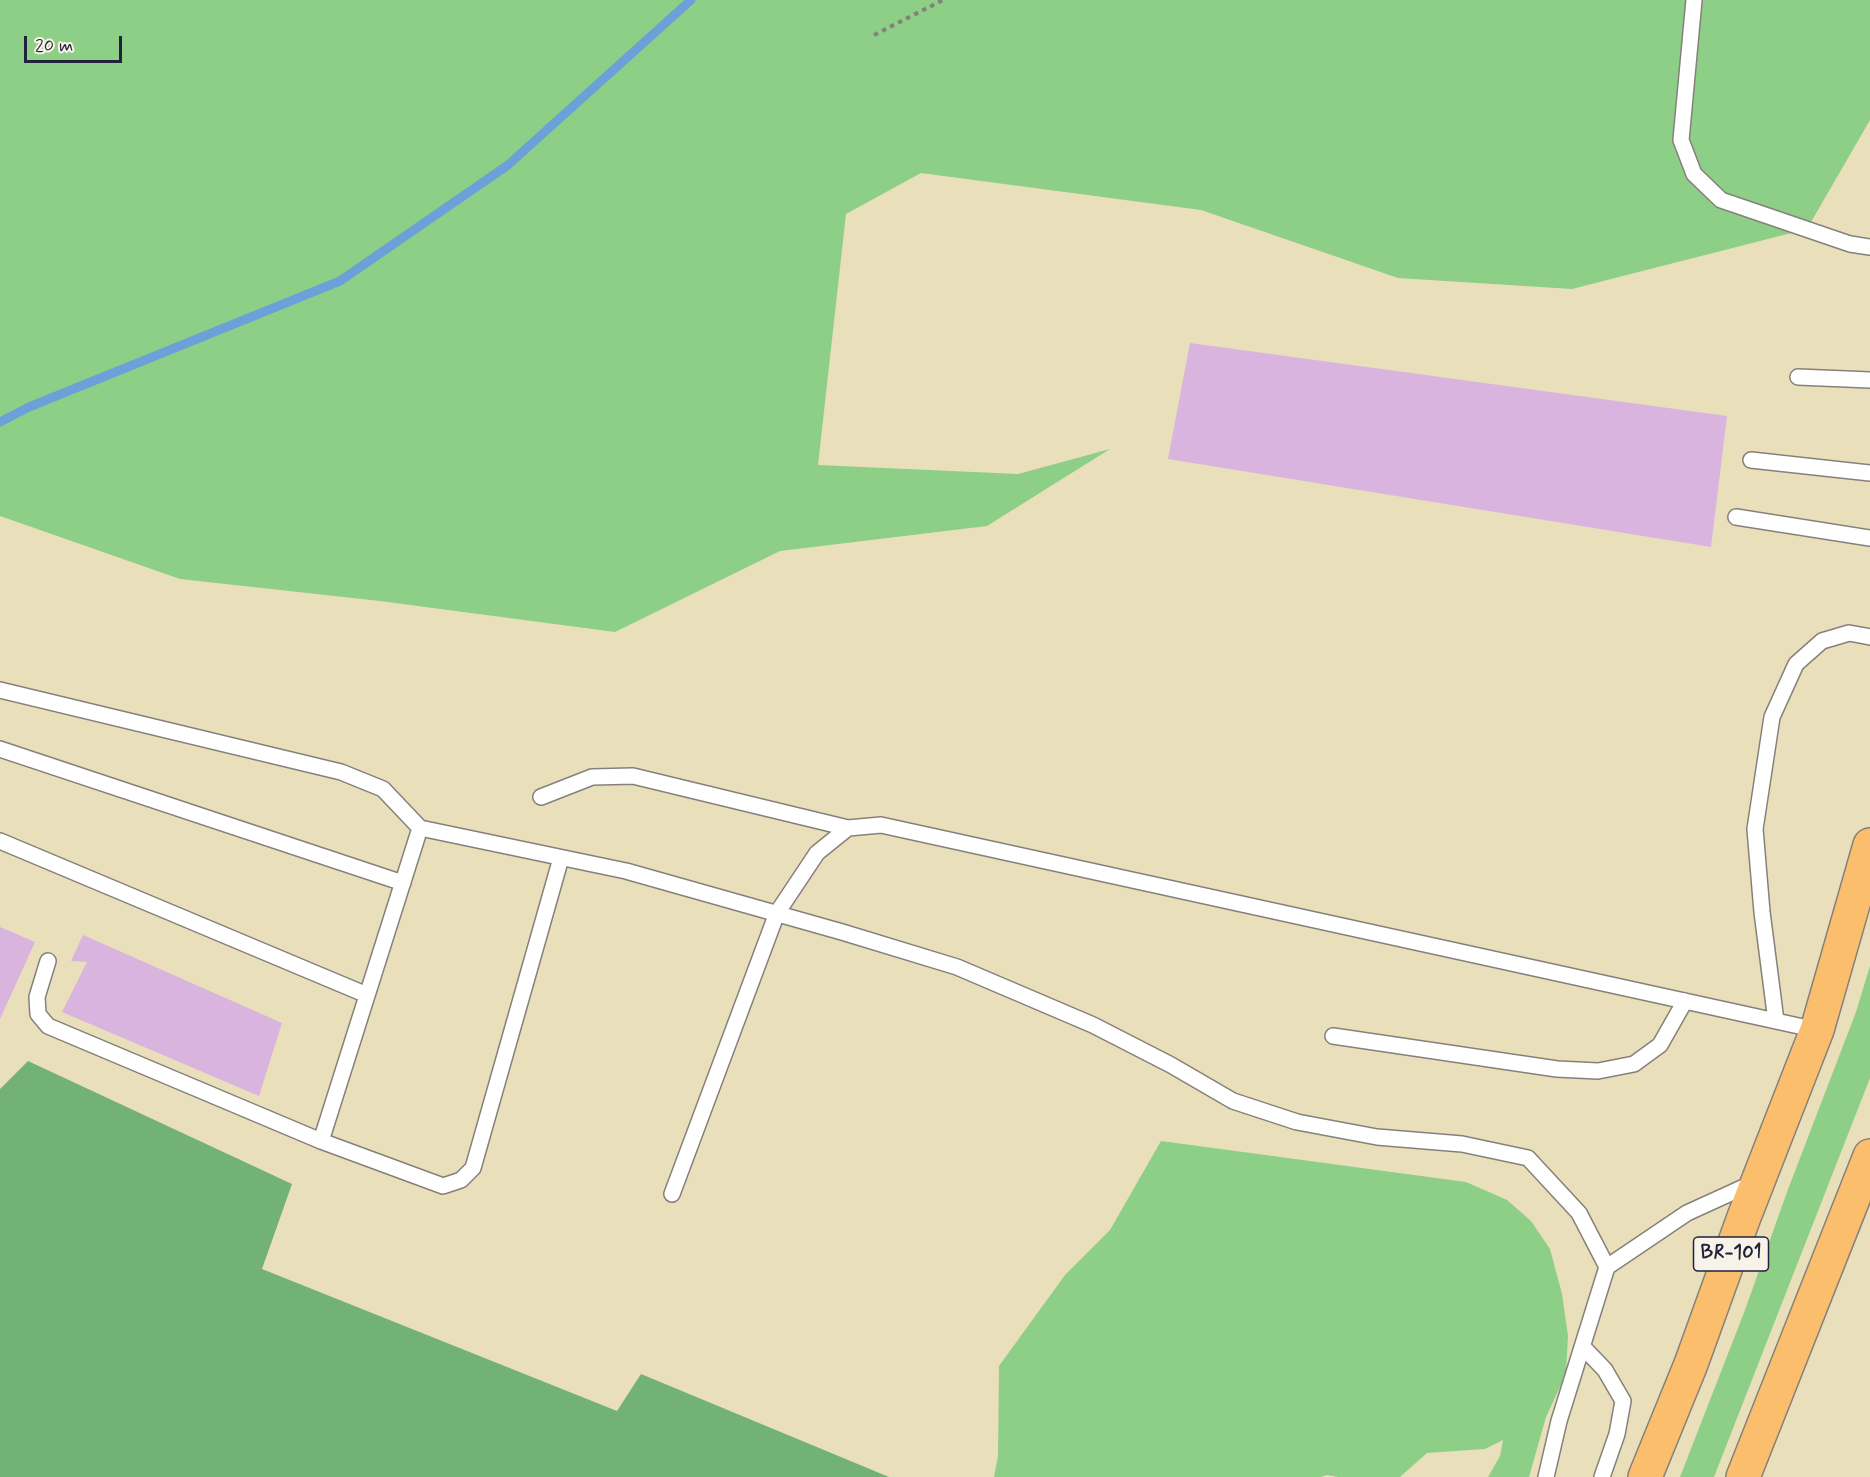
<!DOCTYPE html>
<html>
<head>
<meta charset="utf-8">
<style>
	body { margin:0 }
	#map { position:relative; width:1870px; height:1477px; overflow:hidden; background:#eadfbb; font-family:Mynerve,sans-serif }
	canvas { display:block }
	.scale { position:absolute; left:24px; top:36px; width:98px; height:27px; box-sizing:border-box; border:3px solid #22223b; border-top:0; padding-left:8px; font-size:18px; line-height:21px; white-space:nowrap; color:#22223b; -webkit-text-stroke:4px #f7f3e8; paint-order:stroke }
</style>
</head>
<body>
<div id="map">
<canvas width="1870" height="1477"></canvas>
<div class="scale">20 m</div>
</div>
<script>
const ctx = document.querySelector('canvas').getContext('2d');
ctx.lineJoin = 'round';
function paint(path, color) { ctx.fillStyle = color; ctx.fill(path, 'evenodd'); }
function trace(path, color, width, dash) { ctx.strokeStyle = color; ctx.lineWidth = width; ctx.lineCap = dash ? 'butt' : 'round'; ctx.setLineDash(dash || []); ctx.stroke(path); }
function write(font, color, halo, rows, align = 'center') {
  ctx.font = font + ' Mynerve,sans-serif'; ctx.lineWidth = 5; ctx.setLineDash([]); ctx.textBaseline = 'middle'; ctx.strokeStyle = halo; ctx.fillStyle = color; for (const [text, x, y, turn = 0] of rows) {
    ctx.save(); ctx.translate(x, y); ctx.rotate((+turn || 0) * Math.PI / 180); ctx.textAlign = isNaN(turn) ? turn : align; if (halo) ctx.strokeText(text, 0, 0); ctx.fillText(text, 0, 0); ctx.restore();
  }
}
paint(new Path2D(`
	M 0,0 L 1870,0 L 1870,120 L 1807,229 L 1572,289 L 1398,278 L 1201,210 L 921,173 L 846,214 L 818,465 L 1018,474 L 1110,449 L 987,526 L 780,551 L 615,632 L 380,601 L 180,579 L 0,516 Z
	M 1870,966 L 1870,1078 L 1714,1477 L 1680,1477 L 1745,1310 L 1787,1192 L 1856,1012 Z
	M 1161,1141 L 1466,1182 L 1507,1200 L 1531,1221 L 1550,1249 L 1562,1294 L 1568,1336 L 1566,1374 L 1546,1417 L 1529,1477 L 1488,1477 L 1500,1456 L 1503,1440 L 1485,1449 L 1427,1453 L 1400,1477 L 1338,1477 L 1327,1475 L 1321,1477 L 994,1477 L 998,1456 L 999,1366 L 1065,1275 L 1110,1230 Z`), '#8dcf87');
paint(new Path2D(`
	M 28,1061 L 292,1184 L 262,1269 L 617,1411 L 641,1374 L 889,1477 L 0,1477 L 0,1089 Z`), '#72b274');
trace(new Path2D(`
	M 0,422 L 29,407 L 340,281 L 508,165 L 691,0`), '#6ba0d8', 9);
paint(new Path2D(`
	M 1190,343 L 1727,416 L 1711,547 L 1168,459 Z
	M 0,927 L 35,942 L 0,1019 Z
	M 83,935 L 282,1023 L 259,1096 L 62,1012 L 87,962 L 71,961 Z`), '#d8b4df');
const service = new Path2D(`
	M 1694,0 L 1681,140 L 1694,174 L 1721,200 L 1850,244 L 1870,247
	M 1798,377 L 1870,380
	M 1751,460 L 1870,473
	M 1736,517 L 1870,538
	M 0,690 L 341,772 L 383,789 L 420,828
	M 0,749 L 403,883
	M 541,797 L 592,777 L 633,776 L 848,828
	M 0,841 L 367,995
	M 561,858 L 473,1168 L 461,1180 L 443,1186 L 321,1141 L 420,828 L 626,871 L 842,932 L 957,967 L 1093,1025 L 1171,1065 L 1233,1101 L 1297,1122 L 1377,1137 L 1462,1144 L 1528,1158 L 1579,1213 L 1607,1267 L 1559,1421 L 1546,1477
	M 48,961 L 37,997 L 38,1014 L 48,1026 L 321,1141
	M 1776,1021 L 1762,912 L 1755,829 L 1772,717 L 1796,664 L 1822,641 L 1849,633 L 1870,637
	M 1333,1036 L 1557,1069 L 1598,1071 L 1634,1064 L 1660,1045 L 1685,1001
	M 672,1194 L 777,913 L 817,853 L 848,828 L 881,825 L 1817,1030
	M 1607,1267 L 1687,1213 L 1755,1182
	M 1583,1347 L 1605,1370 L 1623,1401 L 1617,1434 L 1602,1477`);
const trunk = new Path2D(`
	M 1645,1477 L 1691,1364 L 1744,1217 L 1817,1030 L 1870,845
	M 1743,1477 L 1870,1156`);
trace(service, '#86807b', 18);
trace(trunk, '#86807b', 36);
trace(new Path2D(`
	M 874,35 L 943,0`), '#86807b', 4, [4.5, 4.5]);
trace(service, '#fff', 15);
trace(trunk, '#fabe6d', 33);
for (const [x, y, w] of [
	[1731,1254,75]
]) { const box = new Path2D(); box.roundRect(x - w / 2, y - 17, w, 34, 4.5); ctx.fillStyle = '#f7f3e8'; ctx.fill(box); trace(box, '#22223b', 1.5); }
write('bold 20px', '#22223b', null, [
	["BR-101",1731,1254]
]);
</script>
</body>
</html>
